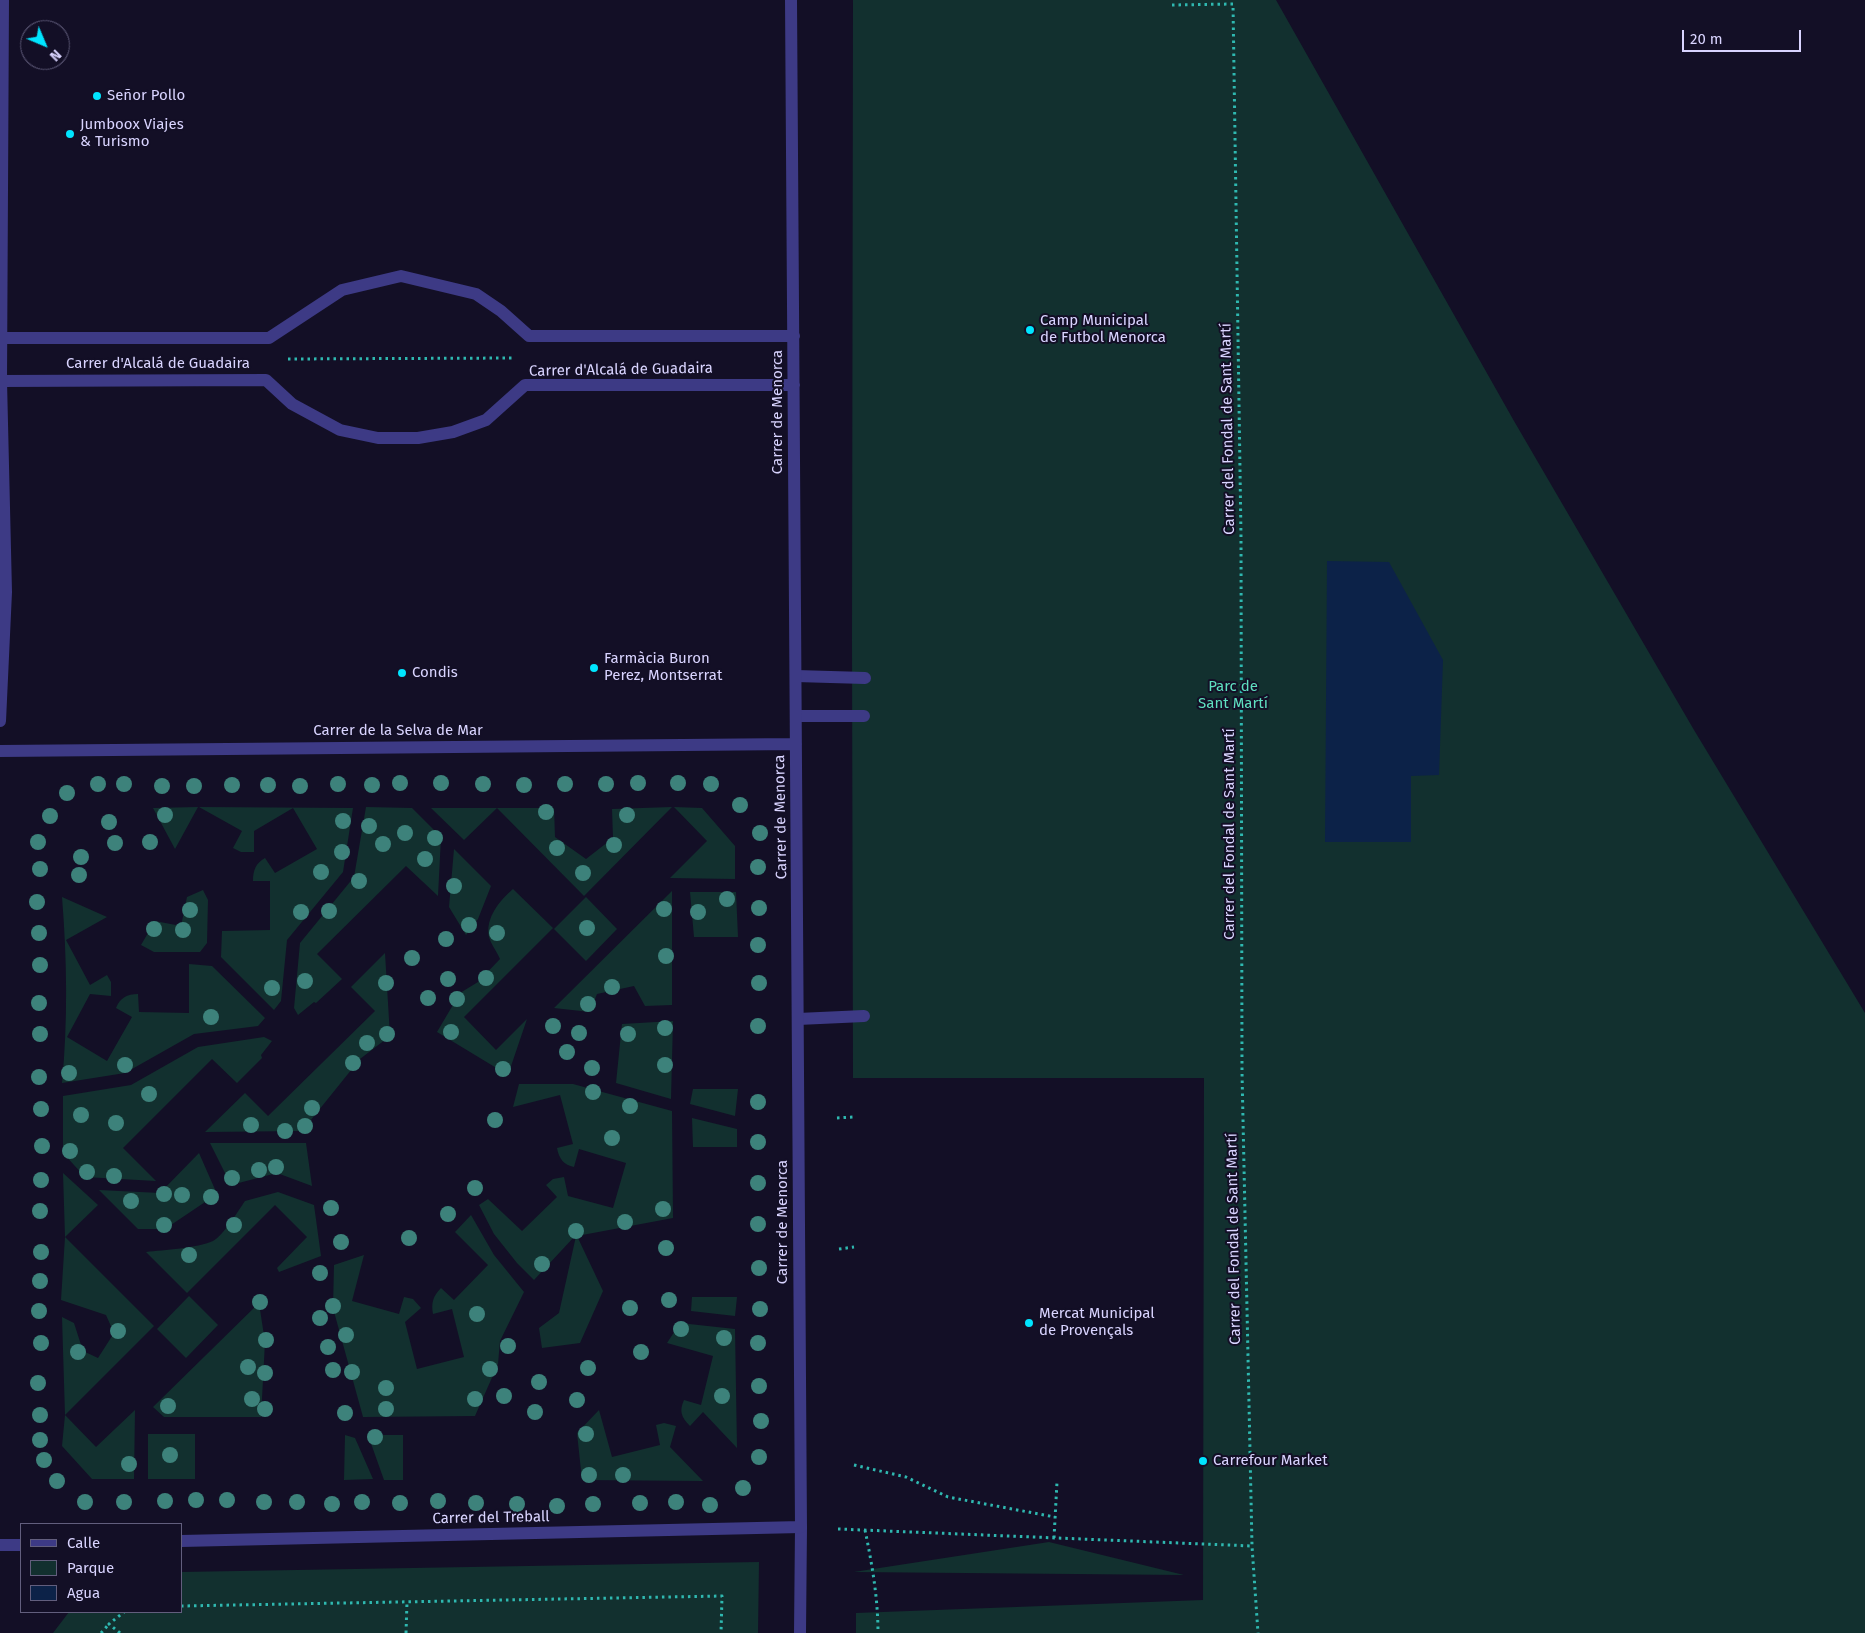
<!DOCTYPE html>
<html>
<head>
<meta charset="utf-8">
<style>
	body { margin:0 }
	#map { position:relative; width:1865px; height:1633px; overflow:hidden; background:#130f26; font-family:"Fira Sans",sans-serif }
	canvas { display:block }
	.legend { position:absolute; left:20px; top:1523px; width:162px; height:90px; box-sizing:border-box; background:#130f26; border:1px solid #625e7d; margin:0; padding:6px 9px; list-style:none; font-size:15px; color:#d9d4ff }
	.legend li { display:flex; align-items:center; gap:10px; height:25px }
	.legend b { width:25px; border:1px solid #625e7d }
	.north { position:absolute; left:20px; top:20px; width:50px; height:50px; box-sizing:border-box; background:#130f26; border:1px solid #625e7d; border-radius:50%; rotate:135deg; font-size:14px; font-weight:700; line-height:20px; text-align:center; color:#d9d4ff }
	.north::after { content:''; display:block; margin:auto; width:18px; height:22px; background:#00e5ff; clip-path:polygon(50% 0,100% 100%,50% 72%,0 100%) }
	.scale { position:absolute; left:1682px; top:30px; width:119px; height:22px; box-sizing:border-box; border:2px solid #d9d4ff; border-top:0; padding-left:6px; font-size:15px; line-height:18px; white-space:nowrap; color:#d9d4ff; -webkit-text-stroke:4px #130f26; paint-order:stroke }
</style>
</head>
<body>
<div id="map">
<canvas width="1865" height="1633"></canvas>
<ul class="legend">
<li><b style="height:6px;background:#3d3a85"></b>Calle</li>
<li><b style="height:14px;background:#12302f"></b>Parque</li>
<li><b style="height:14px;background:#0c2248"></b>Agua</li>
</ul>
<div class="north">N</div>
<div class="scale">20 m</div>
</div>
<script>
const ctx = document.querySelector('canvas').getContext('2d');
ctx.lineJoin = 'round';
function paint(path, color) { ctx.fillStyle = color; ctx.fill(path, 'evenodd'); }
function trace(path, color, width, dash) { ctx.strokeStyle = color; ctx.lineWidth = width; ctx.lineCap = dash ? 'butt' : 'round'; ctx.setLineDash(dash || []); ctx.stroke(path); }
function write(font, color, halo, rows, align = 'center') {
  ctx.font = font + ' "Fira Sans",sans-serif'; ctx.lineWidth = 4; ctx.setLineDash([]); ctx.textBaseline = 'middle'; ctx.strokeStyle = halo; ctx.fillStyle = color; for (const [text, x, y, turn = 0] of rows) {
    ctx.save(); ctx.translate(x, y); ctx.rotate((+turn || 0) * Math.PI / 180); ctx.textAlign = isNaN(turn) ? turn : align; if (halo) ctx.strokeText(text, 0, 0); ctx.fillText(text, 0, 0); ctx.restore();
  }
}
paint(new Path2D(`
	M 853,0 L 1276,0 L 1514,421 L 1694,730 L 1865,1013 L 1865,1633 L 856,1633 L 856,1613 L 1203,1600 L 1204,1078 L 853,1078 L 852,639 Z
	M 198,807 L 175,849 L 153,808 Z
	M 199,807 L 353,808 L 343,872 L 287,940 L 281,1001 L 274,1010 L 221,957 L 222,931 L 270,930 L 270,881 L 253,881 C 253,870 256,863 265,858 L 275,873 L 317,849 L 293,808 L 254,831 L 254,852 L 241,852 L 233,848 L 242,831 Z
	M 366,807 L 412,808 L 441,837 L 438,896 L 406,866 L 317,954 L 342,979 L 316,1003 L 314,1002 L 298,1015 L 294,1008 L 300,943 L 354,877 Z
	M 672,807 L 584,896 L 497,808 L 464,840 L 431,808 L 554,808 L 555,837 L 586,859 L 613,838 L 612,809 Z
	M 674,807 L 702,808 L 735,846 L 735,879 L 670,878 L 707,841 Z
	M 454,849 L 491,886 L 478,919 L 466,935 L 449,907 Z
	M 513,889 L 554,929 L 586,897 L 617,929 L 586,961 L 553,928 L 464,1017 L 496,1050 L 527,1019 L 508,1075 L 437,1032 L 460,993 L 478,982 L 500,959 C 497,952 491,944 489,937 C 485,918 500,900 513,889 Z
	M 203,890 L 208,900 L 207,943 L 200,952 L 154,952 L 141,945 L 155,921 L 181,926 L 187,897 Z
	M 672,891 L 672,1005 L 645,1006 L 634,986 L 597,994 L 590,1012 L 554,1008 Z
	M 690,892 L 736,892 L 738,937 L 694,937 Z
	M 62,897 L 107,917 L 66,940 L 90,985 L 107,975 L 111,982 L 111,996 L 90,994 L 67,1037 L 107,1061 L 132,1017 L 116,1008 C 120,998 127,994 138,994 L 139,1012 L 189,1013 L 189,964 L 212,966 L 265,1018 L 258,1026 L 194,1034 L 125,1073 L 62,1083 C 68,1021 67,959 62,897 Z
	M 385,953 L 390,1036 L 360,1059 L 302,1131 L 205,1132 L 245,1093 L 268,1116 L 375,1011 L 351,987 Z
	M 673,1021 L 671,1099 L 616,1083 L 622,1024 Z
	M 264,1037 L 272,1041 L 261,1055 L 262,1058 L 237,1083 L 212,1059 L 123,1148 L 156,1181 L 85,1177 L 63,1153 L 63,1096 L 131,1085 L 198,1047 Z
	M 519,1084 L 573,1084 L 672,1111 L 673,1218 L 577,1236 L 603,1291 L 580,1343 L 542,1348 L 539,1328 L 559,1313 L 576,1236 L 574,1237 L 534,1280 L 517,1263 L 494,1234 L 479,1205 L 488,1199 L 522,1231 L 557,1197 L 546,1185 L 553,1179 L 564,1177 L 568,1196 L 613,1208 L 626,1163 L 579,1149 L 574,1167 C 564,1165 559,1159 557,1148 L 573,1144 L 560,1095 L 513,1107 Z
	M 693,1089 L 738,1089 L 735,1116 L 690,1104 Z
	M 692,1118 L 737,1129 L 737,1147 L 693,1147 Z
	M 210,1143 L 306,1143 L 312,1186 L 277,1173 L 231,1185 Z
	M 199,1153 L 217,1194 L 165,1229 L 138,1229 L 99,1190 L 160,1193 Z
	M 63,1173 L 98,1205 L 65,1237 L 154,1326 L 65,1415 L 96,1447 L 135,1410 L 134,1479 L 92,1479 L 62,1446 L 65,1415 L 62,1317 L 74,1323 L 83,1351 L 98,1358 L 114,1333 L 106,1315 L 61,1300 L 65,1237 Z
	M 278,1192 L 314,1205 L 321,1256 L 279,1272 L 277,1268 L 307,1237 L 275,1205 L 187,1293 L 146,1252 C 164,1250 197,1248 213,1241 C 223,1236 238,1211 245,1201 Z
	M 471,1215 L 494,1255 L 524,1292 L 500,1341 L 498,1364 L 475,1416 L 363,1417 L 333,1308 L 334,1265 L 364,1255 L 352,1301 L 399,1314 L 404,1297 L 413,1299 L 421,1308 L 405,1322 L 417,1369 L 464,1357 L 452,1309 L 433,1314 C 431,1303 433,1296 441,1288 L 454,1300 L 488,1265 L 455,1232 Z
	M 189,1296 L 218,1325 L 186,1358 L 157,1329 Z
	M 692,1297 L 737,1297 L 735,1316 L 691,1311 Z
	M 259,1303 L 265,1342 L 261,1417 L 164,1417 L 153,1407 Z
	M 680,1323 L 735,1329 L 737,1448 L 703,1412 L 690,1426 C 681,1417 679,1411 684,1400 L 701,1405 L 713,1356 L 667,1343 Z
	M 599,1410 L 612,1457 L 660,1445 L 656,1425 L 664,1423 L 676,1426 L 670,1447 L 703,1481 L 582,1480 L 577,1433 Z
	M 148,1434 L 195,1434 L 195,1479 L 148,1479 Z
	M 345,1435 L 355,1438 L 373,1479 L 344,1480 Z
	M 368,1435 L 403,1435 L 403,1480 L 384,1480 Z
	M 1049,1542 L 1184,1575 L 854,1572 L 873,1569 Z
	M 759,1562 L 758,1633 L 53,1633 L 69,1612 L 181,1612 L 181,1572 Z`), '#12302f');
paint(new Path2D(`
	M 1327,561 L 1389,562 L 1443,660 L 1439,775 L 1411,776 L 1411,842 L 1325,842 Z`), '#0c2248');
trace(new Path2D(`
	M 1172,5 L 1233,4 L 1241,537 L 1242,1072 L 1252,1546 L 1258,1633
	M 288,359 L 512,358
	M 837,1118 L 853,1117
	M 839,1249 L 854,1247
	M 854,1465 L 906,1477 L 948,1497 L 1055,1517
	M 838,1529 L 1252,1546
	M 865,1530 C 872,1564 878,1598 878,1633
	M 1054,1538 L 1057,1482
	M 181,1606 L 722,1596 L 721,1633
	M 101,1633 L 109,1624
	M 120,1633 L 109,1624 L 124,1612
	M 406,1633 L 407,1602`), '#2fb8b0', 3, [2.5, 4]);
trace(new Path2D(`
	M 796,676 L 865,678
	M 796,716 L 864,716
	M 798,1019 L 864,1016`), '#3d3a85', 12);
trace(new Path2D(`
	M 800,1633 L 801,1527`), '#3d3a85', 12);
trace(new Path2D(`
	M 0,338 L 269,338 L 342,290 L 401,276 L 476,294 L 501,311 L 529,336 L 794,336
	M 0,381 L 266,380 L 292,404 L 340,430 L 378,438 L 418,438 L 453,432 L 486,420 L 525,385 L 794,385
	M 0,721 L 6,592 L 1,381 L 3,0
	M 0,751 L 796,744
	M 181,1541 L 801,1527 L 791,0
	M 0,1545 L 21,1545`), '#3d3a85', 12);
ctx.fillStyle = '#3d827b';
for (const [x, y] of [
	[400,783],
	[441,783],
	[638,783],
	[678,783],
	[98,784],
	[124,784],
	[338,784],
	[483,784],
	[565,784],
	[606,784],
	[711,784],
	[232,785],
	[268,785],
	[372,785],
	[524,785],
	[162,786],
	[194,786],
	[300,786],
	[67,793],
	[740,805],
	[546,812],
	[165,815],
	[627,815],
	[50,816],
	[343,821],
	[109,822],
	[369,826],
	[405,833],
	[760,833],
	[435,838],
	[38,842],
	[150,842],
	[115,843],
	[383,844],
	[614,845],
	[557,848],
	[342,852],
	[81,857],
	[425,859],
	[758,867],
	[40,869],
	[321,872],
	[583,873],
	[79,875],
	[359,881],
	[454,886],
	[727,899],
	[37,902],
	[759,908],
	[664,909],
	[190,910],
	[329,911],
	[301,912],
	[698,912],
	[469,925],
	[587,928],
	[154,929],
	[183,930],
	[39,933],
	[497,933],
	[446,939],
	[758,945],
	[666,956],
	[412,958],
	[40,965],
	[486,978],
	[448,979],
	[305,981],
	[386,983],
	[759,983],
	[612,987],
	[272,988],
	[428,998],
	[457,999],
	[39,1003],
	[588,1004],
	[211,1017],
	[553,1026],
	[758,1026],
	[665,1028],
	[451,1032],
	[579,1033],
	[40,1034],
	[387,1034],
	[628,1034],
	[367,1043],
	[567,1052],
	[353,1063],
	[125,1065],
	[665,1065],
	[592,1068],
	[503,1069],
	[69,1073],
	[39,1077],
	[593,1092],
	[149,1094],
	[758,1102],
	[630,1106],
	[312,1108],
	[41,1109],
	[81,1115],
	[495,1120],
	[116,1123],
	[251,1125],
	[305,1126],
	[285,1131],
	[612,1138],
	[758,1142],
	[42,1146],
	[70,1151],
	[276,1167],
	[259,1170],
	[87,1172],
	[114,1176],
	[232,1178],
	[41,1180],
	[758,1183],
	[475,1188],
	[164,1194],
	[182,1195],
	[211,1197],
	[131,1201],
	[331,1208],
	[663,1209],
	[40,1211],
	[448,1214],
	[625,1222],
	[758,1224],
	[164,1225],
	[234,1225],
	[576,1231],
	[409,1238],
	[341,1242],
	[666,1248],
	[41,1252],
	[189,1255],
	[542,1264],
	[759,1268],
	[320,1273],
	[40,1281],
	[669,1300],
	[260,1302],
	[333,1306],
	[630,1308],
	[760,1309],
	[39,1311],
	[477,1314],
	[320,1318],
	[681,1329],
	[118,1331],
	[346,1335],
	[724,1338],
	[266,1340],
	[41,1343],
	[758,1343],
	[508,1346],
	[328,1347],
	[78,1352],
	[641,1352],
	[248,1367],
	[588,1368],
	[490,1369],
	[333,1370],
	[352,1372],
	[265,1373],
	[539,1382],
	[38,1383],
	[759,1386],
	[386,1388],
	[504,1396],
	[722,1396],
	[252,1399],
	[475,1399],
	[577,1400],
	[168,1406],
	[265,1409],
	[386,1409],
	[535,1412],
	[345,1413],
	[40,1415],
	[761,1421],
	[586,1434],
	[375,1437],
	[40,1440],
	[170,1455],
	[759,1457],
	[44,1460],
	[129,1464],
	[589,1475],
	[623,1475],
	[57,1481],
	[743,1488],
	[196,1500],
	[227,1500],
	[165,1501],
	[438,1501],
	[85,1502],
	[124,1502],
	[264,1502],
	[297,1502],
	[362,1502],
	[676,1502],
	[400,1503],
	[476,1503],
	[640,1503],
	[332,1504],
	[517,1504],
	[593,1504],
	[710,1505],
	[557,1506]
]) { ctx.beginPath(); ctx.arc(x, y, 8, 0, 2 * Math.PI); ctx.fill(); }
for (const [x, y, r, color] of [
	[97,96,5,"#00e5ff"],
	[70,134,5,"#00e5ff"],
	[1030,330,5,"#00e5ff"],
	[594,668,5,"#00e5ff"],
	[402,673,5,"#00e5ff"],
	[1029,1323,5,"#00e5ff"],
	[1203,1461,5,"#00e5ff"]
]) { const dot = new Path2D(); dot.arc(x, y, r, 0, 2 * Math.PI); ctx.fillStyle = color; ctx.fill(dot); trace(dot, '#130f26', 2); }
write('15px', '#d9d4ff', '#130f26', [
	["Señor Pollo",107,96],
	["Jumboox Viajes",80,125],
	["& Turismo",80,142],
	["Camp Municipal",1040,321],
	["de Futbol Menorca",1040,338],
	["Farmàcia Buron",604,659],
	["Perez, Montserrat",604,676],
	["Condis",412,673],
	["Mercat Municipal",1039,1314],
	["de Provençals",1039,1331],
	["Carrefour Market",1213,1461]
], 'left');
write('15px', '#d9d4ff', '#130f26', [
	["Carrer d'Alcalá de Guadaira",158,364],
	["Carrer d'Alcalá de Guadaira",621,370,-1],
	["Carrer de Menorca",778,412,-90],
	["Carrer del Fondal de Sant Martí",1228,429,-91],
	["Carrer de la Selva de Mar",398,731],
	["Carrer de Menorca",781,817,-91],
	["Carrer del Fondal de Sant Martí",1230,834,-90],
	["Carrer de Menorca",783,1222,-90],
	["Carrer del Fondal de Sant Martí",1234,1239,-91],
	["Carrer del Treball",491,1518,-1]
]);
write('15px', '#5fe0c0', '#130f26', [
	["Parc de",1233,687],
	["Sant Martí",1233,704]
]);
</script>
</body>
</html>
